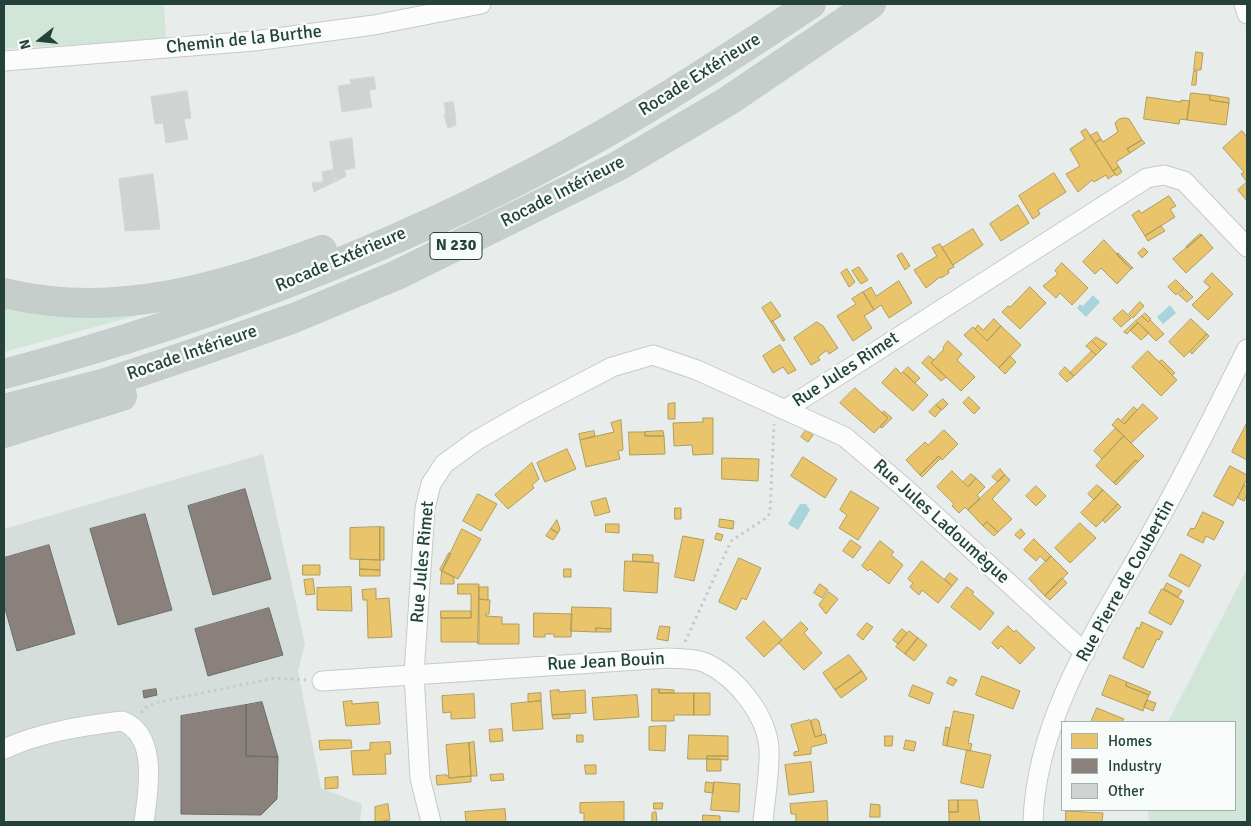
<!DOCTYPE html>
<html>
<head>
<meta charset="utf-8">
<style>
	body { margin:0 }
	#map { position:relative; width:1251px; height:826px; overflow:hidden; background:#e8edeb; font-family:Signika,sans-serif }
	canvas { display:block }
	.frame { position:absolute; inset:0; border:5px solid #24423a; pointer-events:none }
	.legend { position:absolute; left:1061px; top:721px; width:175px; height:90px; box-sizing:border-box; background:#f7fbf9; border:1px solid #a3b1ad; margin:0; padding:6px 9px; list-style:none; font-size:15px; color:#24423a }
	.legend li { display:flex; align-items:center; gap:10px; height:25px }
	.legend b { width:25px; border:1px solid #a3b1ad }
	.north { position:absolute; left:15px; top:15px; width:50px; height:50px; -webkit-text-stroke:4px #f7fbf9; paint-order:stroke; rotate:254deg; font-size:14px; font-weight:700; line-height:20px; text-align:center; color:#24423a }
	.north::after { content:''; display:block; margin:auto; width:18px; height:22px; background:#24423a; clip-path:polygon(50% 0,100% 100%,50% 72%,0 100%) }
</style>
</head>
<body>
<div id="map">
<canvas width="1251" height="826"></canvas>
<div class="frame"></div>
<ul class="legend">
<li><b style="height:14px;background:#e9c46a"></b>Homes</li>
<li><b style="height:14px;background:#8a817c"></b>Industry</li>
<li><b style="height:14px;background:#cfd4d2"></b>Other</li>
</ul>
<div class="north">N</div>
</div>
<script>
const ctx = document.querySelector('canvas').getContext('2d');
ctx.lineJoin = 'round';
function paint(path, color) { ctx.fillStyle = color; ctx.fill(path, 'evenodd'); }
function trace(path, color, width, dash) { ctx.strokeStyle = color; ctx.lineWidth = width; ctx.lineCap = dash ? 'butt' : 'round'; ctx.setLineDash(dash || []); ctx.stroke(path); }
function write(font, color, halo, rows, align = 'center') {
  ctx.font = font + ' Signika,sans-serif'; ctx.lineWidth = 5; ctx.setLineDash([]); ctx.textBaseline = 'middle'; ctx.strokeStyle = halo; ctx.fillStyle = color; for (const [text, x, y, turn = 0] of rows) {
    ctx.save(); ctx.translate(x, y); ctx.rotate((+turn || 0) * Math.PI / 180); ctx.textAlign = isNaN(turn) ? turn : align; if (halo) ctx.strokeText(text, 0, 0); ctx.fillText(text, 0, 0); ctx.restore();
  }
}
paint(new Path2D(`
	M 263,454 L 305,644 L 298,671 L 321,788 L 362,804 L 360,822 L 4,822 L 4,529 Z`), '#d6dedb');
paint(new Path2D(`
	M 4,4 L 164,4 L 166,39 L 4,49 Z
	M 4,305 L 136,312 L 135,316 L 4,352 Z
	M 1247,569 L 1247,822 L 1149,822 L 1148,810 L 1235,810 L 1235,722 L 1168,722 Z`), '#d1e6d8');
paint(new Path2D(`
	M 1093,295 L 1100,302 L 1086,317 L 1077,308 L 1080,304 L 1083,306 Z
	M 1170,305 L 1176,313 L 1163,324 L 1157,317 Z
	M 800,504 L 806,504 L 810,510 L 798,530 L 788,524 Z`), '#a9d4db');
const homes = new Path2D(`
	M 1196,52 L 1203,53 L 1201,70 L 1194,70 Z
	M 1194,71 L 1197,71 L 1196,85 L 1192,85 Z
	M 1191,93 L 1210,95 L 1210,100 L 1229,103 L 1226,125 L 1187,120 Z
	M 1210,95 L 1229,98 L 1229,103 L 1210,100 Z
	M 1147,97 L 1181,102 L 1181,100 L 1190,101 L 1187,120 L 1180,119 L 1179,124 L 1144,119 Z
	M 1126,118 L 1129,119 L 1142,140 L 1127,149 L 1130,153 L 1116,162 L 1119,167 L 1113,171 L 1095,143 L 1101,139 L 1103,142 L 1118,132 L 1115,123 L 1119,119 Z
	M 1086,129 L 1115,174 L 1108,179 L 1106,175 L 1094,182 L 1092,180 L 1078,192 L 1066,174 L 1080,166 L 1070,149 L 1085,139 L 1081,132 Z
	M 1242,131 L 1247,137 L 1247,182 L 1241,174 L 1244,172 L 1223,148 Z
	M 1097,132 L 1101,139 L 1095,143 L 1090,136 Z
	M 1142,140 L 1145,143 L 1130,153 L 1127,149 Z
	M 1119,167 L 1122,172 L 1116,176 L 1113,171 Z
	M 1054,173 L 1066,192 L 1038,210 L 1040,214 L 1033,219 L 1019,196 Z
	M 1247,182 L 1247,201 L 1238,190 Z
	M 1169,196 L 1176,206 L 1170,209 L 1175,217 L 1145,236 L 1132,215 L 1139,210 L 1141,213 Z
	M 1018,205 L 1029,223 L 1001,241 L 990,224 Z
	M 1161,226 L 1165,231 L 1148,241 L 1145,236 Z
	M 973,229 L 983,245 L 953,265 L 942,248 Z
	M 1200,234 L 1202,235 L 1187,248 L 1186,247 Z
	M 1202,235 L 1213,248 L 1186,273 L 1173,259 Z
	M 1104,240 L 1131,269 L 1117,284 L 1101,268 L 1095,274 L 1083,262 Z
	M 940,244 L 954,267 L 948,270 L 949,273 L 941,278 L 940,277 L 926,288 L 914,270 L 937,256 L 932,248 Z
	M 1144,248 L 1148,252 L 1142,258 L 1138,253 Z
	M 902,253 L 910,266 L 905,270 L 897,256 Z
	M 1118,253 L 1133,268 L 1131,269 L 1117,255 Z
	M 1062,263 L 1088,288 L 1072,305 L 1060,293 L 1056,298 L 1043,286 L 1058,274 L 1055,271 Z
	M 859,267 L 868,280 L 861,284 L 852,271 Z
	M 847,269 L 855,282 L 849,287 L 841,273 Z
	M 1212,273 L 1233,294 L 1208,320 L 1192,305 L 1210,287 L 1204,282 Z
	M 1176,280 L 1184,288 L 1176,295 L 1168,287 Z
	M 899,281 L 912,303 L 889,318 L 881,305 L 874,310 L 863,292 L 871,287 L 876,296 Z
	M 1030,287 L 1046,303 L 1020,329 L 1002,312 L 1008,306 L 1010,307 Z
	M 1185,289 L 1193,297 L 1187,302 L 1179,295 Z
	M 863,292 L 874,310 L 864,316 L 872,328 L 853,341 L 837,316 L 856,304 L 852,299 Z
	M 771,302 L 781,316 L 771,322 L 762,308 Z
	M 1140,302 L 1144,306 L 1133,318 L 1129,314 Z
	M 1123,310 L 1131,318 L 1121,327 L 1113,319 Z
	M 1145,313 L 1151,319 L 1148,322 L 1142,316 Z
	M 1142,316 L 1148,322 L 1150,320 L 1164,334 L 1156,341 L 1136,321 Z
	M 994,319 L 1001,326 L 987,341 L 975,329 L 978,325 L 983,330 Z
	M 1191,319 L 1207,334 L 1184,357 L 1169,342 Z
	M 773,321 L 785,340 L 783,341 L 771,322 Z
	M 1136,321 L 1138,323 L 1127,334 L 1124,332 Z
	M 817,322 L 823,326 L 838,348 L 829,354 L 827,350 L 818,357 L 820,360 L 811,365 L 794,338 Z
	M 1138,323 L 1149,333 L 1141,340 L 1130,330 Z
	M 1001,326 L 1021,345 L 999,368 L 964,335 L 973,327 L 987,341 Z
	M 1207,334 L 1209,336 L 1192,354 L 1190,352 Z
	M 1096,337 L 1107,344 L 1101,350 L 1092,341 Z
	M 948,341 L 962,354 L 957,360 L 975,377 L 961,391 L 931,363 L 944,349 L 943,348 Z
	M 1092,341 L 1101,350 L 1096,355 L 1086,346 Z
	M 780,345 L 796,370 L 788,374 L 783,367 L 773,373 L 763,356 Z
	M 1092,351 L 1096,355 L 1074,376 L 1070,373 Z
	M 1148,351 L 1177,380 L 1161,396 L 1132,367 Z
	M 929,356 L 934,360 L 931,363 L 946,377 L 941,381 L 922,363 Z
	M 1010,356 L 1016,362 L 1005,374 L 999,368 Z
	M 1162,360 L 1175,373 L 1172,375 L 1159,362 Z
	M 908,367 L 920,378 L 915,383 L 903,372 Z
	M 1065,367 L 1074,376 L 1067,382 L 1059,374 Z
	M 896,368 L 901,374 L 903,372 L 928,395 L 913,411 L 882,383 Z
	M 855,388 L 888,418 L 874,433 L 840,403 Z
	M 969,397 L 980,408 L 974,414 L 963,403 Z
	M 943,399 L 948,404 L 942,410 L 936,405 Z
	M 675,403 L 675,419 L 668,419 L 668,404 Z
	M 1143,404 L 1158,418 L 1131,443 L 1112,425 L 1118,418 L 1124,424 Z
	M 936,405 L 941,410 L 935,417 L 929,412 Z
	M 1134,407 L 1137,410 L 1124,424 L 1121,421 Z
	M 884,411 L 892,418 L 882,428 L 880,427 L 888,418 L 882,413 Z
	M 703,418 L 713,418 L 713,454 L 693,455 L 692,445 L 674,446 L 673,423 L 703,422 Z
	M 621,420 L 623,450 L 618,451 L 620,459 L 586,467 L 580,440 L 614,432 L 611,423 Z
	M 1247,423 L 1247,460 L 1232,452 Z
	M 1116,428 L 1124,436 L 1102,459 L 1094,451 Z
	M 806,430 L 813,435 L 808,442 L 801,437 Z
	M 944,430 L 958,444 L 942,460 L 939,456 L 920,475 L 906,460 L 925,442 L 928,445 Z
	M 594,431 L 595,436 L 580,440 L 579,434 Z
	M 663,431 L 664,436 L 645,436 L 645,432 Z
	M 629,432 L 645,432 L 645,436 L 664,436 L 665,454 L 630,455 Z
	M 1124,436 L 1144,456 L 1138,462 L 1136,460 L 1114,483 L 1096,466 Z
	M 567,449 L 576,469 L 545,482 L 537,463 Z
	M 939,456 L 941,458 L 922,477 L 920,475 Z
	M 803,457 L 837,479 L 825,498 L 791,476 Z
	M 722,458 L 759,459 L 758,481 L 722,479 Z
	M 1136,460 L 1138,462 L 1116,485 L 1114,483 Z
	M 532,463 L 539,479 L 532,485 L 534,488 L 508,509 L 495,495 Z
	M 1230,466 L 1247,475 L 1247,479 L 1233,506 L 1214,496 Z
	M 1000,469 L 1005,475 L 998,482 L 992,477 Z
	M 952,471 L 968,487 L 976,478 L 985,487 L 977,495 L 980,499 L 968,510 L 965,507 L 959,513 L 952,506 L 954,504 L 937,487 Z
	M 971,474 L 976,478 L 968,487 L 963,482 Z
	M 1005,475 L 1010,480 L 992,499 L 1012,519 L 998,532 L 987,522 L 983,526 L 968,510 Z
	M 1097,485 L 1103,490 L 1094,500 L 1088,494 Z
	M 1244,485 L 1247,487 L 1247,494 L 1244,501 L 1238,498 Z
	M 1036,486 L 1046,496 L 1036,506 L 1026,496 Z
	M 1103,490 L 1118,504 L 1096,527 L 1081,513 Z
	M 851,491 L 879,508 L 858,540 L 839,528 L 847,515 L 840,510 Z
	M 478,494 L 497,504 L 481,531 L 463,521 Z
	M 606,498 L 610,512 L 595,516 L 591,502 Z
	M 1118,504 L 1121,507 L 1105,523 L 1103,520 Z
	M 675,508 L 681,508 L 681,519 L 675,519 Z
	M 1203,512 L 1224,522 L 1214,540 L 1206,536 L 1203,543 L 1187,535 L 1191,528 L 1194,529 Z
	M 720,519 L 734,521 L 733,529 L 719,527 Z
	M 557,520 L 560,529 L 558,533 L 551,529 Z
	M 987,522 L 998,532 L 994,536 L 983,526 Z
	M 1080,523 L 1096,538 L 1070,563 L 1055,548 Z
	M 606,524 L 619,524 L 619,533 L 606,532 Z
	M 380,527 L 380,560 L 350,559 L 350,528 Z
	M 380,527 L 384,527 L 384,560 L 380,560 Z
	M 462,529 L 481,539 L 458,579 L 442,571 Z
	M 551,529 L 558,533 L 553,540 L 546,536 Z
	M 1021,529 L 1025,534 L 1020,539 L 1015,535 Z
	M 717,533 L 723,535 L 721,541 L 715,539 Z
	M 683,536 L 704,540 L 694,581 L 675,577 Z
	M 1034,539 L 1051,556 L 1046,562 L 1040,556 L 1036,561 L 1024,550 Z
	M 851,540 L 861,547 L 853,558 L 843,551 Z
	M 880,541 L 894,552 L 891,555 L 903,565 L 889,584 L 870,569 L 868,571 L 862,566 Z
	M 449,553 L 451,554 L 442,571 L 440,570 Z
	M 633,554 L 653,555 L 653,562 L 633,561 Z
	M 1181,554 L 1201,565 L 1189,587 L 1169,576 Z
	M 1051,556 L 1068,573 L 1045,596 L 1029,579 Z
	M 739,558 L 761,568 L 746,600 L 742,598 L 736,610 L 719,602 Z
	M 360,559 L 380,560 L 380,570 L 360,569 Z
	M 625,561 L 659,563 L 657,593 L 624,591 Z
	M 922,561 L 952,586 L 938,603 L 922,590 L 919,595 L 910,587 L 913,583 L 908,579 Z
	M 303,565 L 320,565 L 320,575 L 303,575 Z
	M 360,569 L 380,570 L 380,576 L 360,576 Z
	M 564,569 L 571,569 L 571,577 L 564,577 Z
	M 442,571 L 454,577 L 454,584 L 441,584 Z
	M 950,573 L 958,579 L 952,586 L 945,579 Z
	M 1062,578 L 1067,583 L 1050,600 L 1045,596 Z
	M 313,579 L 315,594 L 306,595 L 304,580 Z
	M 1167,583 L 1182,591 L 1178,597 L 1164,589 Z
	M 458,584 L 479,584 L 479,642 L 441,642 L 441,618 L 471,618 L 471,594 L 458,594 Z
	M 820,584 L 828,590 L 822,598 L 814,593 Z
	M 351,587 L 352,611 L 317,610 L 317,588 Z
	M 479,587 L 488,587 L 488,600 L 479,599 Z
	M 967,587 L 974,592 L 972,594 L 994,613 L 980,630 L 951,607 Z
	M 376,589 L 376,599 L 389,598 L 392,637 L 368,638 L 367,600 L 363,600 L 362,590 Z
	M 1162,589 L 1184,601 L 1171,625 L 1149,613 Z
	M 829,592 L 838,599 L 826,614 L 819,605 Z
	M 479,599 L 490,600 L 489,614 L 486,614 L 486,616 L 502,617 L 502,624 L 519,624 L 519,644 L 478,644 Z
	M 572,607 L 611,608 L 611,629 L 596,628 L 596,632 L 571,631 Z
	M 441,611 L 471,611 L 471,618 L 441,618 Z
	M 534,613 L 572,614 L 571,637 L 554,637 L 554,634 L 545,634 L 545,637 L 534,637 Z
	M 764,621 L 782,640 L 764,657 L 746,638 Z
	M 801,622 L 808,629 L 804,633 L 822,653 L 804,670 L 779,643 Z
	M 1142,622 L 1163,632 L 1159,640 L 1157,639 L 1143,668 L 1123,658 L 1137,627 L 1139,629 Z
	M 867,623 L 873,627 L 863,640 L 857,635 Z
	M 660,626 L 670,627 L 668,641 L 657,639 Z
	M 1008,626 L 1014,632 L 1016,630 L 1035,648 L 1020,664 L 1001,646 L 998,649 L 992,643 Z
	M 596,628 L 611,629 L 611,632 L 596,632 Z
	M 902,629 L 907,633 L 898,644 L 893,640 Z
	M 909,631 L 918,638 L 905,654 L 896,647 Z
	M 918,638 L 927,645 L 914,661 L 905,654 Z
	M 849,655 L 862,671 L 835,690 L 823,673 Z
	M 862,671 L 867,679 L 841,698 L 835,690 Z
	M 1110,675 L 1127,682 L 1126,686 L 1149,695 L 1143,711 L 1102,695 Z
	M 982,676 L 1020,691 L 1013,709 L 976,695 Z
	M 950,677 L 957,680 L 953,686 L 947,683 Z
	M 1127,682 L 1151,692 L 1149,695 L 1126,686 Z
	M 913,685 L 933,693 L 929,704 L 909,696 Z
	M 652,689 L 659,689 L 659,693 L 694,693 L 694,715 L 674,715 L 674,721 L 652,721 Z
	M 659,689 L 674,690 L 674,693 L 659,693 Z
	M 559,690 L 559,692 L 585,690 L 586,713 L 552,715 L 550,691 Z
	M 541,693 L 541,701 L 528,702 L 528,694 Z
	M 694,693 L 710,693 L 710,715 L 694,715 Z
	M 474,694 L 475,718 L 451,719 L 451,712 L 443,713 L 442,696 Z
	M 637,695 L 639,717 L 594,720 L 592,698 Z
	M 1147,700 L 1156,703 L 1153,711 L 1144,707 Z
	M 352,701 L 352,704 L 378,702 L 380,724 L 346,726 L 343,702 Z
	M 541,701 L 543,729 L 513,731 L 511,704 Z
	M 1097,708 L 1124,719 L 1122,722 L 1091,722 Z
	M 954,711 L 974,715 L 968,743 L 972,744 L 970,751 L 947,746 Z
	M 570,714 L 570,718 L 553,719 L 552,715 Z
	M 816,719 L 819,721 L 822,735 L 815,737 L 811,721 Z
	M 810,720 L 815,737 L 825,734 L 827,743 L 811,747 L 811,754 L 794,756 L 794,752 L 799,751 L 791,725 Z
	M 666,726 L 665,751 L 649,750 L 649,727 Z
	M 946,727 L 950,728 L 947,746 L 943,745 Z
	M 502,729 L 503,741 L 490,742 L 489,730 Z
	M 577,735 L 583,735 L 583,742 L 577,742 Z
	M 689,735 L 728,736 L 728,756 L 707,756 L 707,759 L 688,759 Z
	M 885,736 L 893,736 L 892,746 L 885,746 Z
	M 327,740 L 351,740 L 352,748 L 320,750 L 319,741 Z
	M 906,740 L 916,742 L 914,751 L 904,749 Z
	M 390,742 L 391,754 L 385,754 L 386,774 L 353,775 L 351,751 L 370,750 L 370,743 Z
	M 474,742 L 477,776 L 471,776 L 469,743 Z
	M 469,743 L 471,776 L 449,778 L 446,745 Z
	M 967,750 L 991,755 L 983,788 L 961,783 Z
	M 707,756 L 728,756 L 728,760 L 707,759 Z
	M 707,759 L 721,759 L 721,771 L 707,771 Z
	M 811,762 L 814,792 L 789,795 L 785,765 Z
	M 585,765 L 596,765 L 596,774 L 586,774 Z
	M 503,774 L 504,780 L 491,781 L 490,775 Z
	M 447,775 L 449,778 L 471,776 L 471,782 L 437,785 L 436,776 Z
	M 338,777 L 338,788 L 325,789 L 325,778 Z
	M 706,782 L 714,783 L 713,793 L 705,792 Z
	M 714,782 L 740,784 L 739,812 L 711,810 Z
	M 949,800 L 958,800 L 958,812 L 949,812 Z
	M 958,800 L 977,800 L 980,822 L 949,822 L 949,812 L 958,812 Z
	M 827,801 L 828,822 L 796,822 L 796,814 L 791,814 L 790,804 Z
	M 624,802 L 624,822 L 584,822 L 584,813 L 580,813 L 580,803 Z
	M 654,803 L 663,803 L 662,809 L 654,809 Z
	M 388,804 L 390,820 L 375,822 L 375,807 Z
	M 871,804 L 880,805 L 880,817 L 870,817 Z
	M 505,809 L 506,822 L 466,822 L 465,812 Z
	M 1066,811 L 1103,813 L 1102,822 L 1066,822 Z
	M 656,812 L 657,822 L 652,822 L 652,813 Z
	M 703,815 L 720,816 L 720,822 L 703,822 Z`);
paint(homes, '#e9c46a');
trace(homes, '#ae9d5c', 1);
const industry = new Path2D(`
	M 245,489 L 271,579 L 213,595 L 188,506 Z
	M 145,514 L 172,610 L 118,625 L 90,529 Z
	M 49,545 L 75,634 L 17,651 L 4,605 L 4,558 Z
	M 269,608 L 283,655 L 208,676 L 195,629 Z
	M 156,689 L 157,695 L 144,698 L 143,691 Z
	M 262,702 L 278,757 L 246,756 L 246,705 Z
	M 246,705 L 246,756 L 278,757 L 277,799 L 261,815 L 181,814 L 181,716 Z`);
paint(industry, '#8a817c');
trace(industry, '#6b6e68', 1);
const building = new Path2D(`
	M 374,77 L 376,89 L 369,90 L 372,107 L 342,112 L 338,86 L 351,84 L 350,80 Z
	M 187,91 L 191,118 L 184,119 L 188,139 L 166,143 L 163,123 L 155,124 L 151,97 Z
	M 453,102 L 455,113 L 446,114 L 444,103 Z
	M 455,113 L 456,125 L 448,128 L 444,115 Z
	M 352,138 L 355,168 L 334,172 L 330,142 Z
	M 333,170 L 334,182 L 324,187 L 322,172 Z
	M 344,170 L 346,176 L 335,182 L 334,172 Z
	M 153,174 L 160,229 L 125,231 L 119,179 Z
	M 324,182 L 324,187 L 314,192 L 312,183 Z`);
paint(building, '#cfd4d2');
trace(building, '#d1d6d4', 1);
const minor = new Path2D(`
	M 1244,4 L 1247,14
	M 4,61 L 254,41 L 374,25 L 481,4
	M 786,409 L 1147,178 L 1164,175 L 1184,181 L 1247,247
	M 322,681 L 668,658 C 679,659 696,658 706,663 C 736,677 767,715 769,749 C 770,773 765,798 763,822
	M 4,749 C 42,732 81,726 122,721 C 159,735 148,792 144,822
	M 431,822 L 420,778 L 414,674 L 425,508 L 431,484 L 444,464 L 477,440 L 526,412 L 612,367 L 653,355 L 697,370 L 845,437 L 907,490 L 1085,653
	M 1033,822 C 1036,712 1107,614 1158,521 C 1190,464 1218,406 1247,349`);
const trunk = new Path2D(`
	M 4,293 C 116,320 218,288 322,250
	M 4,374 C 212,319 415,242 602,135 C 674,94 742,49 811,4
	M 4,409 L 106,383 L 201,351 L 294,318 L 397,275 L 618,166 L 728,101 L 871,4
	M 4,433 L 122,396`);
trace(minor, '#c5cac8', 21);
trace(trunk, '#c3ccc9', 30);
trace(new Path2D(`
	M 685,642 L 731,541 L 766,518 L 770,513 L 774,424
	M 141,713 L 145,708 L 158,702 L 275,678 L 306,680`), '#c3ccca', 3, [2.5, 4]);
trace(minor, '#fcfcfc', 19);
trace(trunk, '#c6cecc', 28);
for (const [x, y, w] of [
	[456,246,52]
]) { const box = new Path2D(); box.roundRect(x - w / 2, y - 13.5, w, 27, 4); ctx.fillStyle = '#f7fbf9'; ctx.fill(box); trace(box, '#24423a', 1); }
write('bold 16px', '#24423a', null, [
	["N 230",456,246]
]);
write('18px', '#24423a', '#f7fbf9', [
	["Chemin de la Burthe",244,40,-6],
	["Rocade Extérieure",700,75,-32],
	["Rocade Intérieure",563,192,-27],
	["Rocade Extérieure",341,260,-23],
	["Rocade Intérieure",192,353,-19],
	["Rue Jules Rimet",846,370,-33],
	["Rue Jules Ladoumègue",941,522,42],
	["Rue Jules Rimet",423,562,-85],
	["Rue Pierre de Coubertin",1126,581,-61],
	["Rue Jean Bouin",606,662,-3]
]);
</script>
</body>
</html>
